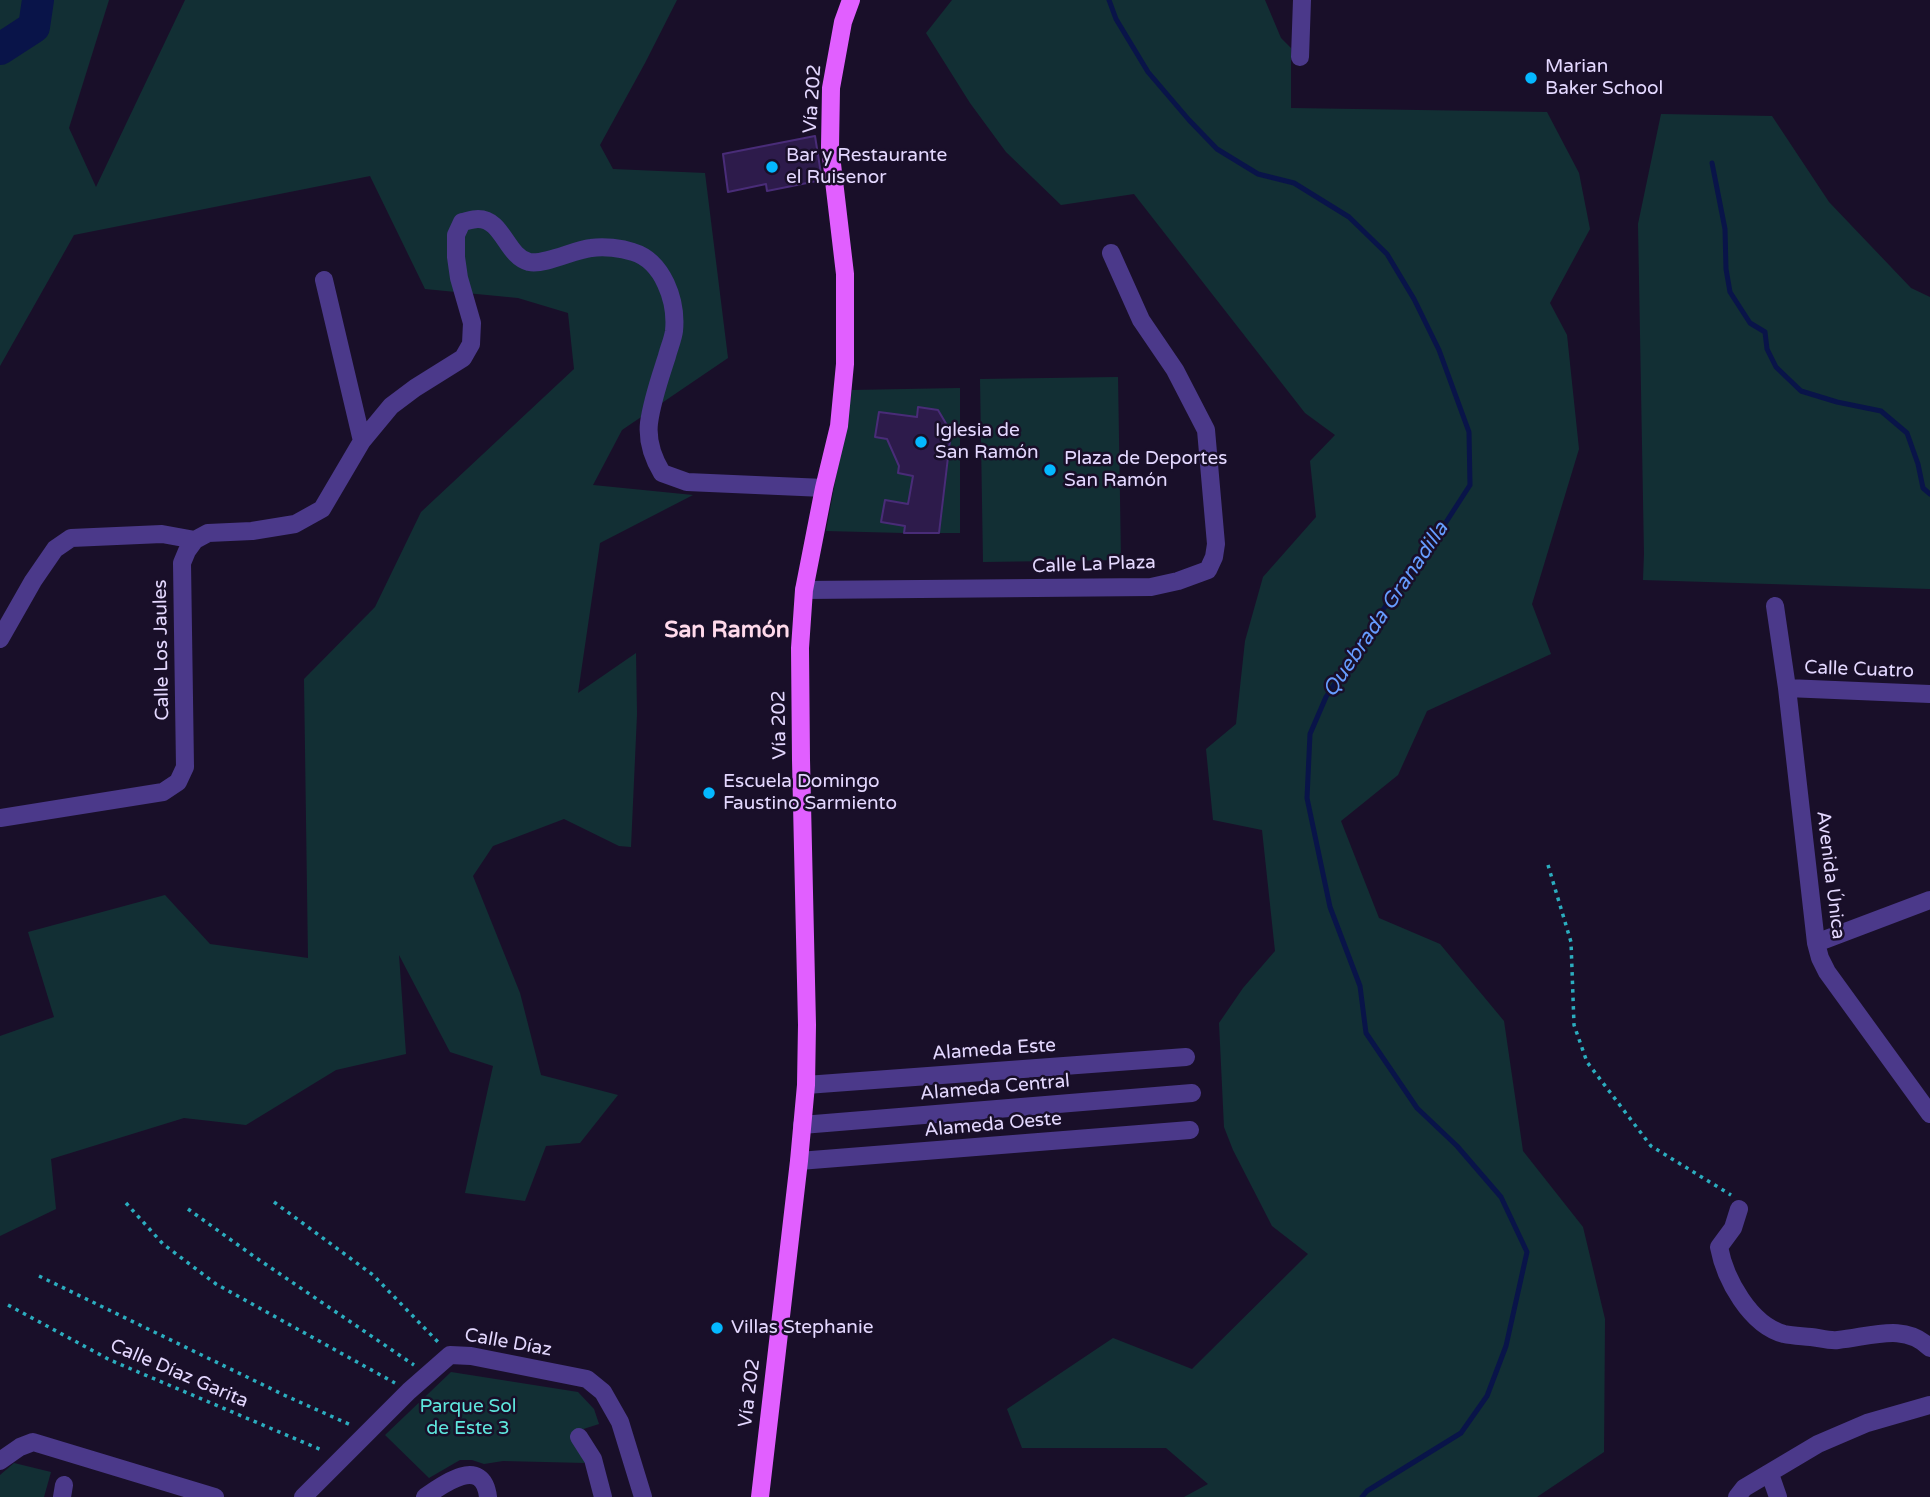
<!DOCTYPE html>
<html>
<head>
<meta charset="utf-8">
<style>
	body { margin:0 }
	canvas { display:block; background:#190f29 }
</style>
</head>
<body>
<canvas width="1930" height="1497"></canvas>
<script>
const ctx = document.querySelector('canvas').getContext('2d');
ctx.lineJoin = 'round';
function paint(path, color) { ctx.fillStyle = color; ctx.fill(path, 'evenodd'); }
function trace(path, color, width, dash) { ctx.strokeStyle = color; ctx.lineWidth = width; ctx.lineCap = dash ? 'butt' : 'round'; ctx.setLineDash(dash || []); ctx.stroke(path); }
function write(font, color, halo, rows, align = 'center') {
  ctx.font = font + ' "Varela Round",sans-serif'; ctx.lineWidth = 5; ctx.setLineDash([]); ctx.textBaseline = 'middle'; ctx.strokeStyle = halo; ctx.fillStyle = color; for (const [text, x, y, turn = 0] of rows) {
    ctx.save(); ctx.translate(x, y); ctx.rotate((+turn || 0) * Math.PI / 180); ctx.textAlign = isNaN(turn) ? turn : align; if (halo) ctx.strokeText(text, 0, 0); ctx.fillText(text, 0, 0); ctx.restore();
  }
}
paint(new Path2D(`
	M 0,0 L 109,0 L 69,128 L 96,187 L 185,0 L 677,0 L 645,63 L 600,145 L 613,169 L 705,173 L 728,358 L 622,430 L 593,485 L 693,495 L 600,543 L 578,693 L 636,653 L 637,714 L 631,847 L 619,846 L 564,819 L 493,846 L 473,876 L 520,993 L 541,1075 L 618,1095 L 580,1143 L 546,1146 L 525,1201 L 465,1193 L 493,1066 L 450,1052 L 399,955 L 406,1054 L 336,1070 L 246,1125 L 184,1118 L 51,1159 L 56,1209 L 0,1236 L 0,1036 L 54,1017 L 28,932 L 165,895 L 210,944 L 308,958 L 304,679 L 375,607 L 421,512 L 574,369 L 568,313 L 518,298 L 425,289 L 370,176 L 74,235 L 0,366 Z
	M 952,0 L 1265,0 L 1281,38 L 1291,48 L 1291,108 L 1547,112 L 1579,173 L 1590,229 L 1550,303 L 1567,335 L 1579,449 L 1532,604 L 1551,654 L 1427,711 L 1398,775 L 1341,821 L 1379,918 L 1440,944 L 1504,1021 L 1523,1151 L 1583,1227 L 1605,1319 L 1604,1452 L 1537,1497 L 1184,1497 L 1208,1484 L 1166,1448 L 1022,1448 L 1007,1409 L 1113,1338 L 1192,1369 L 1308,1254 L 1272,1226 L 1233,1150 L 1224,1127 L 1219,1023 L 1243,988 L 1275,951 L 1262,830 L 1213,820 L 1206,749 L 1236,724 L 1245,641 L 1263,577 L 1316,517 L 1310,461 L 1335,435 L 1305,413 L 1134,194 L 1061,205 L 1006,152 L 970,103 L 926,33 Z
	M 1661,114 L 1772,116 L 1829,202 L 1911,288 L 1930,297 L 1930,589 L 1643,580 L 1644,554 L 1638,224 Z
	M 1118,377 L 1121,560 L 983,562 L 980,379 Z
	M 960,388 L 960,533 L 939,533 L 951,432 L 938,410 L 918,408 L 917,417 L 879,413 L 875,436 L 894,440 L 913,476 L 908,504 L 885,500 L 881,522 L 905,526 L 904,533 L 826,531 L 852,390 Z
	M 451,1372 L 578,1392 L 594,1409 L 599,1424 L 571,1433 L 586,1463 L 503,1461 L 484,1464 L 472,1460 L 460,1460 L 429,1478 L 385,1435 Z
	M 14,1463 L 51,1472 L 44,1497 L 0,1497 L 0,1475 Z`), '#122f34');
trace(new Path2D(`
	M 1109,0 L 1116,19 L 1148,72 L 1189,120 L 1217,149 L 1258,174 L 1294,183 L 1349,217 L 1387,254 L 1414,299 L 1439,350 L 1469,432 L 1470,485 L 1421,561 L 1390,599 L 1326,697 L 1310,734 L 1307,798 L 1330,907 L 1360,986 L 1366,1033 L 1417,1108 L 1457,1146 L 1501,1197 L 1527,1252 L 1506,1346 L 1487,1396 L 1461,1433 L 1367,1491 L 1362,1497
	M 1712,163 L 1725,229 L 1726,269 L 1730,292 L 1750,323 L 1765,332 L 1767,349 L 1776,367 L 1801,391 L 1837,402 L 1881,411 L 1907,433 L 1918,464 L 1923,488 L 1930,494`), '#091449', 5);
trace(new Path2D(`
	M 0,49 L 34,27 L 38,0`), '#091449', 32);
const building = new Path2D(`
	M 815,136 L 822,180 L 767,191 L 766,184 L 728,192 L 723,154 Z
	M 918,407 L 938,410 L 951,432 L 939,533 L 904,533 L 905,526 L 881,522 L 885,500 L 908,504 L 913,476 L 898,473 L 899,466 L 887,439 L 875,437 L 879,412 L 917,417 Z`);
paint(building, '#2d1b4b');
trace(building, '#492c78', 2);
trace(new Path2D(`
	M 1548,865 L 1571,942 L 1574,1025 L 1587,1062 L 1651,1146 L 1731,1195
	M 274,1202 L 373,1275 L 439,1343
	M 126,1203 L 163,1244 L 216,1284 L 395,1383
	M 188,1209 L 252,1255 L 414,1365
	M 39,1276 L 284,1395 L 353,1426
	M 8,1305 L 110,1360 L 324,1451`), '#2badbf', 3.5, [3.5, 5]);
trace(new Path2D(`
	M 1300,57 L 1302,0
	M 324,280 L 362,441
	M 804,590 L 1151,587 L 1178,581 L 1208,570 L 1214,557 L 1216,544 L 1206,430 L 1175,370 L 1141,320 L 1111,253
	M 1775,606 L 1787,688 L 1816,943 L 1820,958 L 1827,972 L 1930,1114
	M 0,639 L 33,581 L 55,549 L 71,538 L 162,534 L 195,540
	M 1787,688 L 1930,694
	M 0,818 L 163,792 L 178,782 L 185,767 L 182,563 L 187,551 L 195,540 L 208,533 L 252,531 L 295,524 L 322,509 L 362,441 L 391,406 L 415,388 L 463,358 L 471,344 L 472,323 L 459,278 L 456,257 L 456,235 L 462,222 C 467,221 473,219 478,219 C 503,219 506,256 529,262 C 546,265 573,250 591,248 C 604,246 621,248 633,252 C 663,261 677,301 674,331 C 673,339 669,348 667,356 C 660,378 652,400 649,423 C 647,441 653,458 662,473 L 687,482 L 824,488
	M 1816,943 L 1930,900
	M 806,1085 L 1186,1057
	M 802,1125 L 1192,1093
	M 799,1161 L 1190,1130
	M 1739,1209 L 1733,1228 L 1719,1247 C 1725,1279 1750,1325 1784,1334 C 1793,1336 1802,1336 1811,1337 C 1820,1338 1829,1341 1838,1340 C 1870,1337 1905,1322 1930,1348
	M 579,1437 L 593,1459 L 603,1497
	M 0,1461 L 20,1447 L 33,1442 L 215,1497
	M 1770,1474 L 1778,1497
	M 62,1497 L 64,1485
	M 303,1497 L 409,1391 L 450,1355 L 471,1356 L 587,1379 L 603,1392 L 620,1422 L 643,1497
	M 425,1497 C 443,1484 483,1455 488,1497
	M 1737,1497 L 1744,1488 L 1818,1444 L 1867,1423 L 1930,1405`), '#4b398a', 18);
trace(new Path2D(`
	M 760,1497 L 799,1161 L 806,1085 L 807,1025 L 801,760 L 800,648 L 804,590 L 824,488 L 839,426 L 845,364 L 845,274 L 830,147 L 831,88 L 843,22 L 851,0`), '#e15fff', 18);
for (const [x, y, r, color] of [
	[1531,78,7,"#04b8ff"],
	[772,167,7,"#04b8ff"],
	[921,442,7,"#04b8ff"],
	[1050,470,7,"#04b8ff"],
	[709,793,7,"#04b8ff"],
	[717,1328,7,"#04b8ff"]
]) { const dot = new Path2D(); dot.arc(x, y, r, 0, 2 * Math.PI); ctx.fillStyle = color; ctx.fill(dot); trace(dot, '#190f29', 2.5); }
write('19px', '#e4d8ff', '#190f29', [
	["Marian",1545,67],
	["Baker School",1545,89],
	["Bar y Restaurante",786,156],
	["el Ruisenor",786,178],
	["Iglesia de",935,431],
	["San Ramón",935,453],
	["Plaza de Deportes",1064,459],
	["San Ramón",1064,481],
	["Escuela Domingo",723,782],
	["Faustino Sarmiento",723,804],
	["Villas Stephanie",731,1328]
], 'left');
write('19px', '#e4d8ff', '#190f29', [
	["Vía 202",813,99,-86],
	["Calle La Plaza",1094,565,-2],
	["Calle Los Jaules",162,650,-91],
	["Calle Cuatro",1859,670,2],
	["Vía 202",780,725,-91],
	["Avenida Única",1830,875,83],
	["Alameda Este",994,1050,-4],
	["Alameda Central",995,1088,-5],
	["Alameda Oeste",993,1125,-5],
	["Calle Díaz",508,1343,10],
	["Calle Díaz Garita",179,1374,23],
	["Vía 202",750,1393,-83]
]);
write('19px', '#5ee5dc', '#190f29', [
	["Parque Sol",468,1407],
	["de Este 3",468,1429]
]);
write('italic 21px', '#669cff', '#190f29', [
	["Quebrada Granadilla",1386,610,-56]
]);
write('bold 23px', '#ffdaeb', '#190f29', [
	["San Ramón",727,631]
]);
</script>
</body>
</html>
